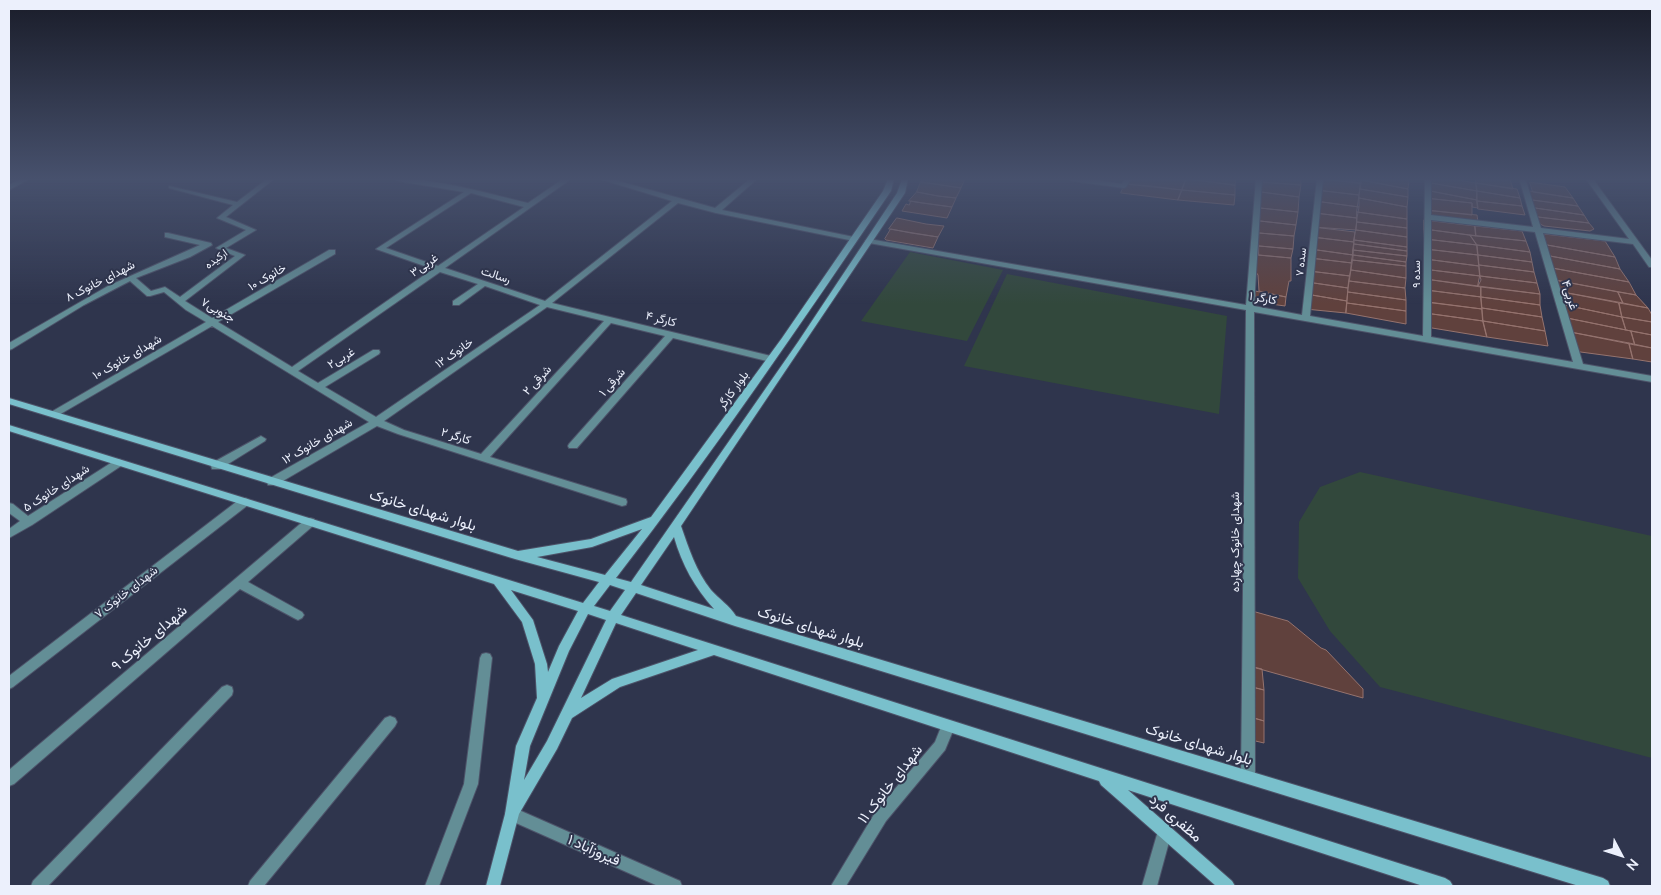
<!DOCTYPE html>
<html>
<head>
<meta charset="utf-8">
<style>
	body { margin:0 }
	#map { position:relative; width:1661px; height:895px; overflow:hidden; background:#2f354d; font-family:Ubuntu,sans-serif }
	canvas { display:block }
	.frame { position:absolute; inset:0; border:10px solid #ecf0fc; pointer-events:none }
	.north { position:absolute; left:1596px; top:830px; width:50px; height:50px; -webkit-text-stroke:4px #2f354d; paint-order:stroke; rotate:130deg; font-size:14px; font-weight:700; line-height:20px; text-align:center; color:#ecf0fc }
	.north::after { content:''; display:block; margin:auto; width:18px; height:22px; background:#ecf0fc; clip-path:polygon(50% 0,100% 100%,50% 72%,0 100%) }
</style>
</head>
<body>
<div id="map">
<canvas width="1661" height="895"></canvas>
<div class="frame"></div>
<div class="north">N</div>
</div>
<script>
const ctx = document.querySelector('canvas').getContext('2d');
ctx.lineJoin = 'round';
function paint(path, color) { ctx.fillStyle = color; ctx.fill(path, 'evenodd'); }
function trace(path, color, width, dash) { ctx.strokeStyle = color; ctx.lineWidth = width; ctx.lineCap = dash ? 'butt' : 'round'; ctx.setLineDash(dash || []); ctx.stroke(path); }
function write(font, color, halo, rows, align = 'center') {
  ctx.font = font + ' Ubuntu,Vazirmatn,sans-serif'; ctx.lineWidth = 4; ctx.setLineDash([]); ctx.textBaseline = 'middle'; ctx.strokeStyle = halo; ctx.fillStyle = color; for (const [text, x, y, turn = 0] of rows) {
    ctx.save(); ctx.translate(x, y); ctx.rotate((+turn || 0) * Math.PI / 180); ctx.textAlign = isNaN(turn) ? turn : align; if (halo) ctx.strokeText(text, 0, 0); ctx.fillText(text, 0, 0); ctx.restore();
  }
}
paint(new Path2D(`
	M 910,252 L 1003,270 L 967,341 L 861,321 Z
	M 1007,274 L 1227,316 L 1219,414 L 964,366 Z
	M 1360,472 L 1652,536 L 1652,758 L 1380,687 L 1330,631 L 1298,578 L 1299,522 L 1320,487 Z`), '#32483c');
const building = new Path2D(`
	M 922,179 L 965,179 L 961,188 L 921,182 Z
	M 1127,179 L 1186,179 L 1182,190 L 1125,184 Z
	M 1186,179 L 1235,185 L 1235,195 L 1182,190 Z
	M 1192,179 L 1236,179 L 1235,185 Z
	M 1261,179 L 1301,179 L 1301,185 L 1261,182 Z
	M 1318,179 L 1361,183 L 1359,195 L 1316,190 Z
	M 1326,179 L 1361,179 L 1361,183 Z
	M 1405,179 L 1409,180 L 1408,189 L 1361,180 Z
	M 1425,179 L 1453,179 L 1476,183 L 1477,191 L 1425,182 Z
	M 1476,179 L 1510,179 L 1513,189 L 1476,183 Z
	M 1361,180 L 1408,189 L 1408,197 L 1360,189 Z
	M 921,182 L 942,185 L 961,188 L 956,198 L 938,196 L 917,192 Z
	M 1261,182 L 1301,185 L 1299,197 L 1261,192 Z
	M 1425,182 L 1477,191 L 1477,200 L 1425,190 Z
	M 1530,182 L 1565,187 L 1573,198 L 1533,192 Z
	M 1476,183 L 1517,189 L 1520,198 L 1477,191 Z
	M 1125,184 L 1151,186 L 1182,190 L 1178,200 L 1121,193 Z
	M 1360,189 L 1408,197 L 1407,207 L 1359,198 Z
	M 1182,190 L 1235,195 L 1234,205 L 1178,200 Z
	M 1316,190 L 1359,195 L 1359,207 L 1315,201 Z
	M 1425,190 L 1477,200 L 1478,208 L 1472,207 L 1472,203 L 1425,198 Z
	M 1477,191 L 1520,198 L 1522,206 L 1477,201 Z
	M 1529,191 L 1573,198 L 1578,206 L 1532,200 Z
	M 917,192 L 938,196 L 956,198 L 952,207 L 909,201 Z
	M 1261,192 L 1299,197 L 1298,212 L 1260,208 Z
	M 1359,198 L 1407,207 L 1407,219 L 1357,212 Z
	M 1425,198 L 1472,203 L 1472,215 L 1425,210 Z
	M 1532,200 L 1578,206 L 1584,215 L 1535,208 Z
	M 911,201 L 922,203 L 952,207 L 947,218 L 902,211 L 906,204 L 909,205 Z
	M 1315,201 L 1359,207 L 1357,218 L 1315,213 Z
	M 1477,201 L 1522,206 L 1525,215 L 1478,209 Z
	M 1260,208 L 1298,212 L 1296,225 L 1260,221 Z
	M 1535,208 L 1584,215 L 1589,223 L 1538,217 Z
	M 1425,210 L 1477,215 L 1478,222 L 1425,217 Z
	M 1357,212 L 1407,219 L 1407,228 L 1357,222 Z
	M 1315,213 L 1357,218 L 1356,230 L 1313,227 Z
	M 1538,217 L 1589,223 L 1594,229 L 1590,231 L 1544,226 L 1540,224 Z
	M 897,218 L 926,224 L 944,226 L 938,237 L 889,229 Z
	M 1424,220 L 1475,226 L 1476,236 L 1424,229 Z
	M 1260,221 L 1296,225 L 1294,236 L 1259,233 Z
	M 1357,222 L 1407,228 L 1407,237 L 1356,230 Z
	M 1475,226 L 1522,231 L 1526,241 L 1476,236 Z
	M 1313,227 L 1355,232 L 1354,242 L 1312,237 Z
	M 891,229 L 911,233 L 938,237 L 933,248 L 886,240 L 885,239 Z
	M 1424,229 L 1470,235 L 1477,245 L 1425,239 Z
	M 1356,230 L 1407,237 L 1407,247 L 1354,240 Z
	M 1259,233 L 1294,236 L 1293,249 L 1259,246 Z
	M 1544,234 L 1605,241 L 1615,257 L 1547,245 Z
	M 1470,235 L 1526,241 L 1530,252 L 1477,245 Z
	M 1312,237 L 1354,242 L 1353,255 L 1310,249 Z
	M 1425,239 L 1477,245 L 1478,255 L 1425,249 Z
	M 1354,240 L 1407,247 L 1407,251 L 1354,244 Z
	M 1354,244 L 1407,251 L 1407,256 L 1353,250 Z
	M 1477,245 L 1530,252 L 1532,262 L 1478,255 Z
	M 1547,245 L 1615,257 L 1620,269 L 1550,256 Z
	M 1259,246 L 1293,249 L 1291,258 L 1259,255 Z
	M 1310,249 L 1353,255 L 1353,257 L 1352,263 L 1310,258 Z
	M 1425,249 L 1478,255 L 1479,266 L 1425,259 Z
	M 1353,250 L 1407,256 L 1406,262 L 1353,255 Z
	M 1257,255 L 1291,258 L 1291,281 L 1289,281 L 1286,297 L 1259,291 L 1258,275 L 1256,272 Z
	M 1353,255 L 1406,262 L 1406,266 L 1352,260 Z
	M 1478,255 L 1532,262 L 1534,272 L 1479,265 Z
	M 1550,256 L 1620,269 L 1629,282 L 1552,268 Z
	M 1310,258 L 1352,263 L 1350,276 L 1309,271 Z
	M 1425,259 L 1479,266 L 1480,276 L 1431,270 Z
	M 1352,260 L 1406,266 L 1406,278 L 1351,270 Z
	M 1479,265 L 1534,272 L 1537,283 L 1480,276 Z
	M 1552,268 L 1629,282 L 1636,295 L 1555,280 Z
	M 1351,270 L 1406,278 L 1405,288 L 1349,281 Z
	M 1431,270 L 1480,276 L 1481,280 L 1478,286 L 1425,279 Z
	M 1309,271 L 1350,276 L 1348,288 L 1307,282 Z
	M 1480,276 L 1537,283 L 1540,294 L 1478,286 Z
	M 1425,279 L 1481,287 L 1481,297 L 1426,290 Z
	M 1555,280 L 1618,292 L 1623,303 L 1557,291 Z
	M 1349,281 L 1405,288 L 1406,300 L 1348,292 Z
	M 1307,282 L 1348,288 L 1347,301 L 1306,294 Z
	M 1481,287 L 1540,294 L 1540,305 L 1481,297 Z
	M 1426,290 L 1481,297 L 1482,309 L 1425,302 Z
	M 1255,291 L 1286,297 L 1285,306 L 1257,302 Z
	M 1557,291 L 1619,303 L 1622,317 L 1560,304 Z
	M 1348,292 L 1406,300 L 1406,311 L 1347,303 Z
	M 1618,292 L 1636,295 L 1648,308 L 1623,303 Z
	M 1306,294 L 1347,301 L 1346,313 L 1305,309 Z
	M 1481,297 L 1540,305 L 1542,317 L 1482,308 Z
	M 1428,302 L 1482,309 L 1483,321 L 1425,313 Z
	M 1347,303 L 1406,311 L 1406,324 L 1346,313 Z
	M 1619,303 L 1648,308 L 1652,315 L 1652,322 L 1622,317 Z
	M 1560,304 L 1622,317 L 1626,330 L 1562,317 Z
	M 1482,308 L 1542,317 L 1545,331 L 1483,321 Z
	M 1425,313 L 1483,321 L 1487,337 L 1426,327 Z
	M 1562,317 L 1631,331 L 1635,345 L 1565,331 Z
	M 1622,317 L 1652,322 L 1652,335 L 1626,330 Z
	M 1483,321 L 1545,331 L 1548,346 L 1487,337 Z
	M 1565,331 L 1629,343 L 1633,359 L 1573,351 Z
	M 1631,331 L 1652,335 L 1652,348 L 1635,345 Z
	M 1629,343 L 1652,348 L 1652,362 L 1633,359 Z
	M 1252,611 L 1288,621 L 1321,648 L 1326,650 L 1363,689 L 1363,698 L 1249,666 Z
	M 1249,666 L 1262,669 L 1264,690 L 1248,686 Z
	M 1248,686 L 1264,690 L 1264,721 L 1247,716 Z
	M 1247,716 L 1264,721 L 1264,743 L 1247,739 Z`);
paint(building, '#60413d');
trace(building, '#95736e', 1);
const street = new Path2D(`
	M 21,179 L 29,179 L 9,190 L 9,185 Z
	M 267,179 L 274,179 L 226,217 L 256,230 L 226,248 L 245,255 L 185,301 L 212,318 L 329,250 L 335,250 L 335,254 L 218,322 L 292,367 L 433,269 L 376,249 L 464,192 L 398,181 L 395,179 C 440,179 485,193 528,203 L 563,179 L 571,179 L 445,268 L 545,301 L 672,201 L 600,179 L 611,179 L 715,208 L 750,179 L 757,179 L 722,210 L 854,237 L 858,239 L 854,241 L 716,213 L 678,203 L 552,303 L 771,356 L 775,359 L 771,362 L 673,338 L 577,448 L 569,448 L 568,446 L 569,444 L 665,336 L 611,323 L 490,457 L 626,499 L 627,502 L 626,505 L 622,506 L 398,434 L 377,426 L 276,485 L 268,485 L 267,482 L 268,479 L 369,422 L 212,326 L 57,416 L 51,416 L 49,414 L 51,412 L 206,322 L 186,310 L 164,292 L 150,296 L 147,296 L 130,281 L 84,305 L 12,349 L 9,350 L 9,343 L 108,286 L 200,245 L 165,237 L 165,233 L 168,233 L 211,243 L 212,245 L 190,257 L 136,278 L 151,291 L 165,287 L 180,297 L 235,256 L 216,248 L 246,230 L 217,218 L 233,205 L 169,188 L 169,186 L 237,202 ZM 471,193 L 524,207 L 438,266 L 386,248 ZM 440,272 L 478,284 L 453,301 L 453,305 L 459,305 L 485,286 L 540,305 L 376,417 L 325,387 L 379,354 L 380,352 L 379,350 L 373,350 L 318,383 L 298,371 ZM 547,307 L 604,321 L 481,454 L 404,430 L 384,421 Z
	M 1069,179 L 1087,179 L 1122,184 L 1125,179 L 1131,179 L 1126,187 L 1124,188 L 1072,181 Z
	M 1256,179 L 1262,179 L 1254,306 L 1302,315 L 1317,179 L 1323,179 L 1310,316 L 1423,336 L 1425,179 L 1431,179 L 1431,215 L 1533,227 L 1520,181 L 1523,179 L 1526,181 L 1541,228 L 1629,239 L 1586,179 L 1593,179 L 1652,260 L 1652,267 L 1649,267 L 1633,244 L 1543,233 L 1583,364 L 1652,376 L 1652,382 L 1254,312 L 1255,776 L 1253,781 L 1248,783 L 1243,781 L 1241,776 L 1246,310 L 869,243 L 865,241 L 869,239 L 1246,305 ZM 1431,220 L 1535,232 L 1573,362 L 1431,337 Z
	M 261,436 L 266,439 L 265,441 L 220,469 L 212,469 L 211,466 L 212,463 Z
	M 117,459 L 121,460 L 122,463 L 121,466 L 32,525 L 9,538 L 9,529 L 20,521 L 9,513 L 9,503 L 13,504 L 28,516 Z
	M 244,498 L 248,499 L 249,502 L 248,505 L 13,687 L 9,689 L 9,676 L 240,499 Z
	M 310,518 L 314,519 L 315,522 L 314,525 L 248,582 L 302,612 L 304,615 L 302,618 L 298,620 L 294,618 L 240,589 L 14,784 L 9,786 L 9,770 L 306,519 Z
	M 486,653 L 490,654 L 492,658 L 478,784 L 439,886 L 425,886 L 464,784 L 480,658 L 482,654 Z
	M 227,685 L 232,687 L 233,691 L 232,695 L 48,886 L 31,886 L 33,881 L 222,687 Z
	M 390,716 L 395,718 L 397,722 L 395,726 L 264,886 L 248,886 L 250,881 L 385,718 Z
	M 948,720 L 953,722 L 955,726 L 945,750 L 886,821 L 846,886 L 831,886 L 876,811 L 935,742 L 943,722 Z
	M 512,807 L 680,881 L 682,886 L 658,886 L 507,819 L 505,814 L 507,809 Z
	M 1165,824 L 1170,826 L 1172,831 L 1157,886 L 1142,886 L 1158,831 L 1160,826 Z`);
const secondary = new Path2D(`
	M 888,179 L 894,179 L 891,191 C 802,322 713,453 616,578 L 631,582 L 798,342 L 897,193 L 902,179 L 908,179 L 905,193 L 681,526 C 689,549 696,571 711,590 C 719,599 730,606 736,616 L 1603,878 L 1608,881 L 1610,886 L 1579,886 L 735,626 L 636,593 L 621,615 L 1445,878 L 1450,881 L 1453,886 L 1423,886 L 1128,790 L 1232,881 L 1235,886 L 1216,886 L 1101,785 L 1099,781 L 714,655 L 620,687 L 572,718 L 557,749 L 519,814 L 500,886 L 486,886 L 505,814 L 516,746 L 537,698 L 535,664 L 522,622 L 494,584 L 9,431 L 9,425 L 583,603 L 599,582 L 515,559 L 9,404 L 9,398 L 518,551 L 591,539 L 651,517 L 782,338 L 883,191 ZM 642,529 L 605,575 L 537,557 L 592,547 ZM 674,537 C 682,565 695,588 714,609 L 641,585 ZM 610,585 L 625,590 L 610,611 L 594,606 ZM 511,590 L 578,611 L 559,646 L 548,672 L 547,664 L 533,620 ZM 588,614 L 606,620 L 547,741 L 524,780 L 530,746 L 569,651 ZM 616,623 L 698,650 L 612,679 L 581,698 Z`);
trace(street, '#4d5369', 2);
trace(secondary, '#4d5369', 2);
paint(street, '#638e96');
paint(secondary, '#79c0cc');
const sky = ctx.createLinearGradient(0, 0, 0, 304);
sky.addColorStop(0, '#1a1d2a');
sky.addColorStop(0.59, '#47516d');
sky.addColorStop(1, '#47516d00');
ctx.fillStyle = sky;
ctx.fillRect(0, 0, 1661, 304);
write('11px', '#ecf0fc', '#2f354d', [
	["ارکیده",216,259,-36],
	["سده ۷",1301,262,-84],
	["سده ۹",1416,274,-90]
]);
write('12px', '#ecf0fc', '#2f354d', [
	["غربی۳",424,265,-35],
	["رسالت",496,275,18],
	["خانوک ۱۰",267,277,-30],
	["شهدای خانوک ۸",100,281,-27],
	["غربی۴",1570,295,73],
	["کارگر ۱",1263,298,10],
	["جنوبی۷",218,310,30],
	["کارگر ۴",661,319,14],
	["خانوک ۱۲",454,353,-35],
	["شهدای خانوک ۱۰",127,357,-30],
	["غربی۲",341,358,-31],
	["شرقی ۲",537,380,-47],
	["شرقی ۱",612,382,-49],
	["بلوار کارگر",733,390,-54],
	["کارگر ۲",456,436,17],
	["۱۲ شهدای خانوک",317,441,-30],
	["شهدای خانوک ۵",56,488,-33],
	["شهدای خانوک چهارده",1235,542,-90],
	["شهدای خانوک ۷",126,592,-38]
]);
write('15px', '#ecf0fc', '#2f354d', [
	["بلوار شهدای خانوک",423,510,17],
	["بلوار شهدای خانوک",811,627,17],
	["شهدای خانوک ۹",149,638,-40],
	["بلوار شهدای خانوک",1199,744,17],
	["شهدای خانوک ۱۱",890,784,-52],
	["مظفری فرد",1176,818,41],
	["فیروزآباد ۱",594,850,24]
]);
</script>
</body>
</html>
